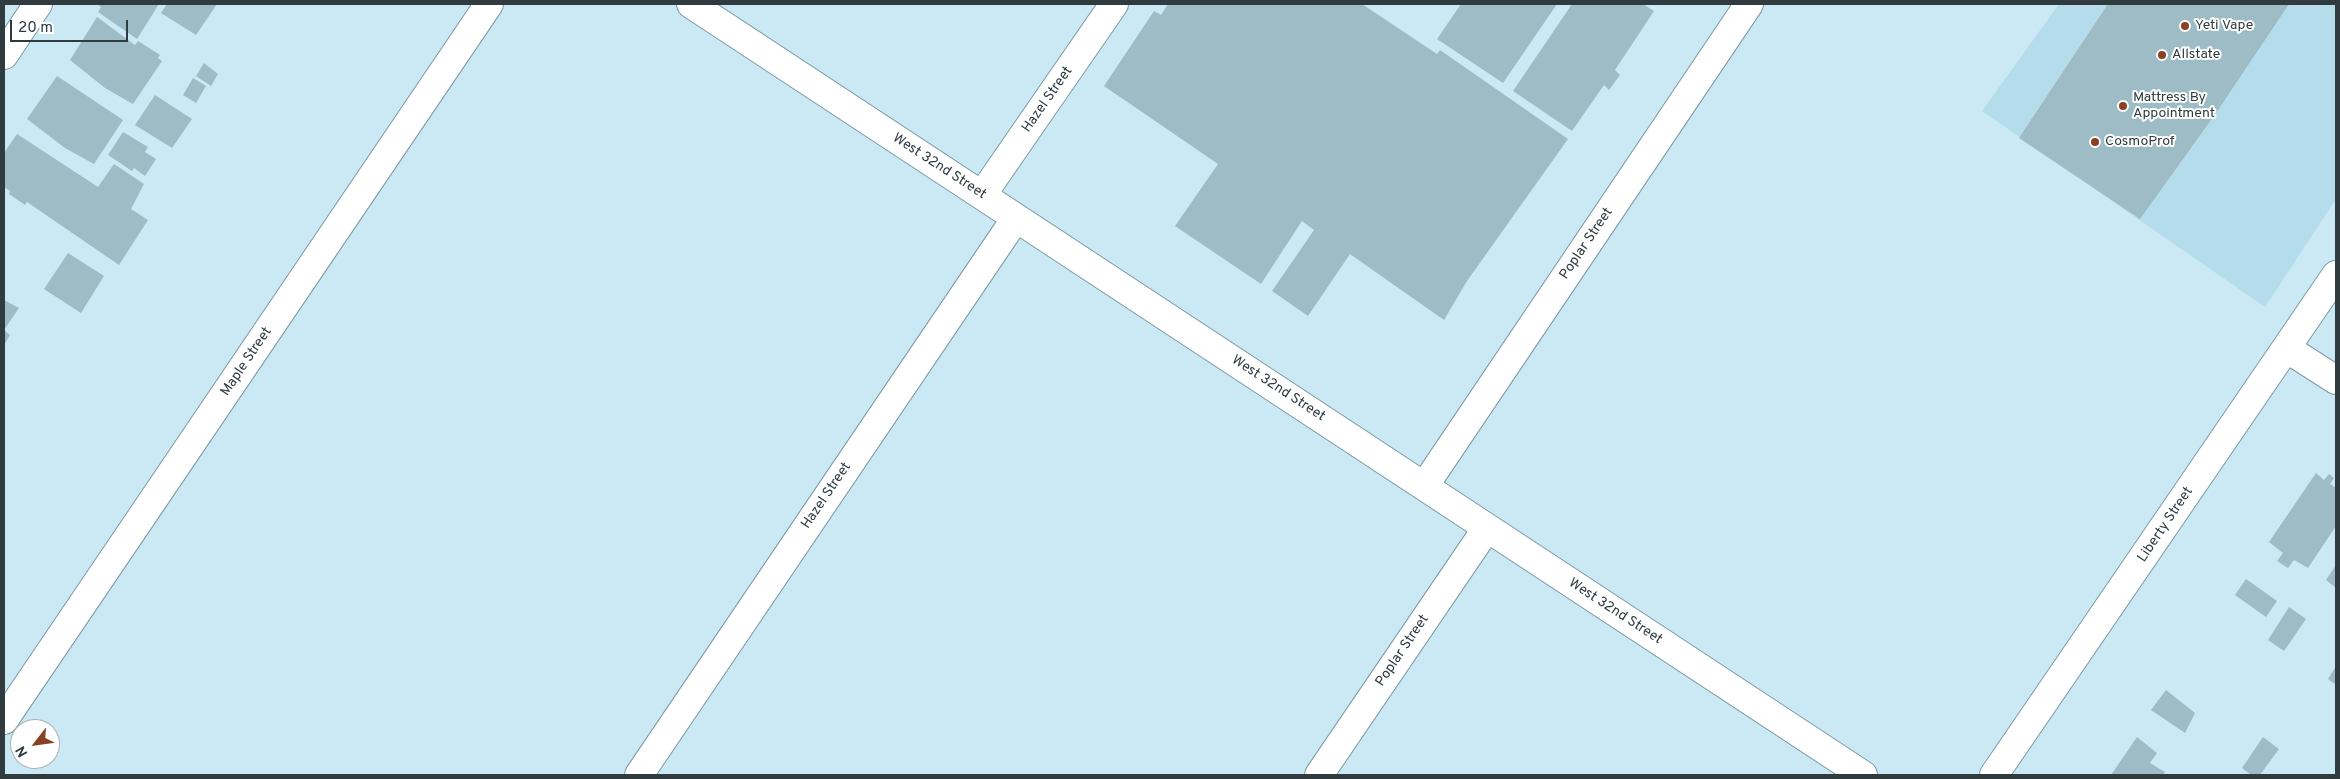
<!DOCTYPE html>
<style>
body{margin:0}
#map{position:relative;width:2340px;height:779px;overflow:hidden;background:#cae9f4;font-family:Overpass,sans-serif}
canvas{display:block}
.frame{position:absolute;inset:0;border:5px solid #2f3b3f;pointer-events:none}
.north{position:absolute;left:10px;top:719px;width:50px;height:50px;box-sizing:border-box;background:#fff;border:1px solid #acb1b2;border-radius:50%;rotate:240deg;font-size:14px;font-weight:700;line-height:20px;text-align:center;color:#2f3b3f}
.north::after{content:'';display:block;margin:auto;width:18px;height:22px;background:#894023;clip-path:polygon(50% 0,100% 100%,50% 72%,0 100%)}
.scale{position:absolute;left:10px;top:20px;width:118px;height:22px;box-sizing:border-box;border:2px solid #2f3b3f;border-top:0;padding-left:6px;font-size:15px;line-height:18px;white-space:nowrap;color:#2f3b3f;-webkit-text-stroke:4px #fff;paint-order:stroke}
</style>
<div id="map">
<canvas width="2340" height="779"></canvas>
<div class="frame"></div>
<div class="north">N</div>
<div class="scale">20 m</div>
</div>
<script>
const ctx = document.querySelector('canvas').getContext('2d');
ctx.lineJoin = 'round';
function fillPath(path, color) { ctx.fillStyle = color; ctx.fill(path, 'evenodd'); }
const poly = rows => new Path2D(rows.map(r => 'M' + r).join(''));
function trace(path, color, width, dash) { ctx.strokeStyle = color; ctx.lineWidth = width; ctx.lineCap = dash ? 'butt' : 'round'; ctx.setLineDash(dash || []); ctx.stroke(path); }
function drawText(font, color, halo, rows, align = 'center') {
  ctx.font = font + ' Overpass,sans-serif'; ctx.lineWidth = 4; ctx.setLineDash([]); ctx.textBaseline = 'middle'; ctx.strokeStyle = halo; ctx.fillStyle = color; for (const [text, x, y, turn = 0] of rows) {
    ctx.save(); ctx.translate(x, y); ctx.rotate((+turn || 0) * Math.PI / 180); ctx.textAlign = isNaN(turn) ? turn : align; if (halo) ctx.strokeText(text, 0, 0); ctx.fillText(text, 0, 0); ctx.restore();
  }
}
fillPath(poly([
 [2059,4,2336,4,2336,199,2265,307,1982,111]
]), '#b5dcea');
fillPath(poly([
 [97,4,159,4,137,39,98,12,101,7],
 [167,4,217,4,196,35,161,13],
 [1168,4,1362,4,1437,54,1440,50,1568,139,1467,281,1444,320,1350,254,1308,316,1272,291,1314,230,1302,221,1261,284,1175,226,1218,164,1104,86,1154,11,1161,15],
 [1461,4,1557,4,1503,83,1437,39],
 [1572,4,1643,4,1654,11,1615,70,1620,75,1609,90,1604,85,1572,131,1513,91],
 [2108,4,2289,4,2216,113,2140,219,2019,138],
 [97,17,135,45,138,41,160,55,158,58,162,61,133,104,105,88,70,60],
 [204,63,218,74,211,86,196,76],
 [57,76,123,120,94,164,65,148,27,119],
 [193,78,206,86,196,103,183,95],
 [155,95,192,119,172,148,135,125],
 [123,132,148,147,145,152,156,159,145,176,134,168,132,171,108,155],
 [17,134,98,187,114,164,144,184,131,209,148,220,119,265,27,202,25,205,9,194,10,191,4,187,4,153],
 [68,253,104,276,81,313,44,289],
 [4,300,19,308,4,330,10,335,4,345],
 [2316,473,2324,480,2329,474,2334,478,2330,484,2336,488,2336,526,2308,568,2294,560,2288,568,2277,561,2283,553,2269,542],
 [2336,565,2336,588,2326,580],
 [2246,579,2277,601,2266,617,2235,595],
 [2289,607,2306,619,2284,651,2268,640],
 [2336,666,2336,685,2328,679],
 [2166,690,2195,713,2185,733,2151,710],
 [2137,737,2157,753,2150,763,2165,772,2163,775,2111,775],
 [2263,737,2279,749,2260,775,2251,775,2242,768]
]), '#9dbcc6');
const minor = poly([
 [691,4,1863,775],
 [4,55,38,4],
 [982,195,1114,4],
 [2286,348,2336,380],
 [1425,485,1749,4],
 [4,720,489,4],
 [639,775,1016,218],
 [1319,775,1487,528],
 [1994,775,2336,275]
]);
trace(minor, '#7c9aa4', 30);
trace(minor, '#fff', 28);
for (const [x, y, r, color] of [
 [2185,26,5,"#894023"],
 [2162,55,5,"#894023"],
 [2123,106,5,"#894023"],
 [2095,142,5,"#894023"]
]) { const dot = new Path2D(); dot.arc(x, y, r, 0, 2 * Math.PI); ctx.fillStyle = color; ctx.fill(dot); trace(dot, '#fff', 2); }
drawText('14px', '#2f3b3f', '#fff', [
 ["Yeti Vape",2195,26],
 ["Allstate",2172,55],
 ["Mattress By",2133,98],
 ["Appointment",2133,114],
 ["CosmoProf",2105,142]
], 'left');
drawText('14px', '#2f3b3f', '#fff', [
 ["Hazel Street",1048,100,-55],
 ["West 32nd Street",939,167,33],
 ["Poplar Street",1587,244,-56],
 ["Maple Street",247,362,-56],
 ["West 32nd Street",1278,389,33],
 ["Hazel Street",827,496,-56],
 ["Liberty Street",2166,525,-56],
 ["West 32nd Street",1615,612,33],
 ["Poplar Street",1403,651,-56]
]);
</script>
